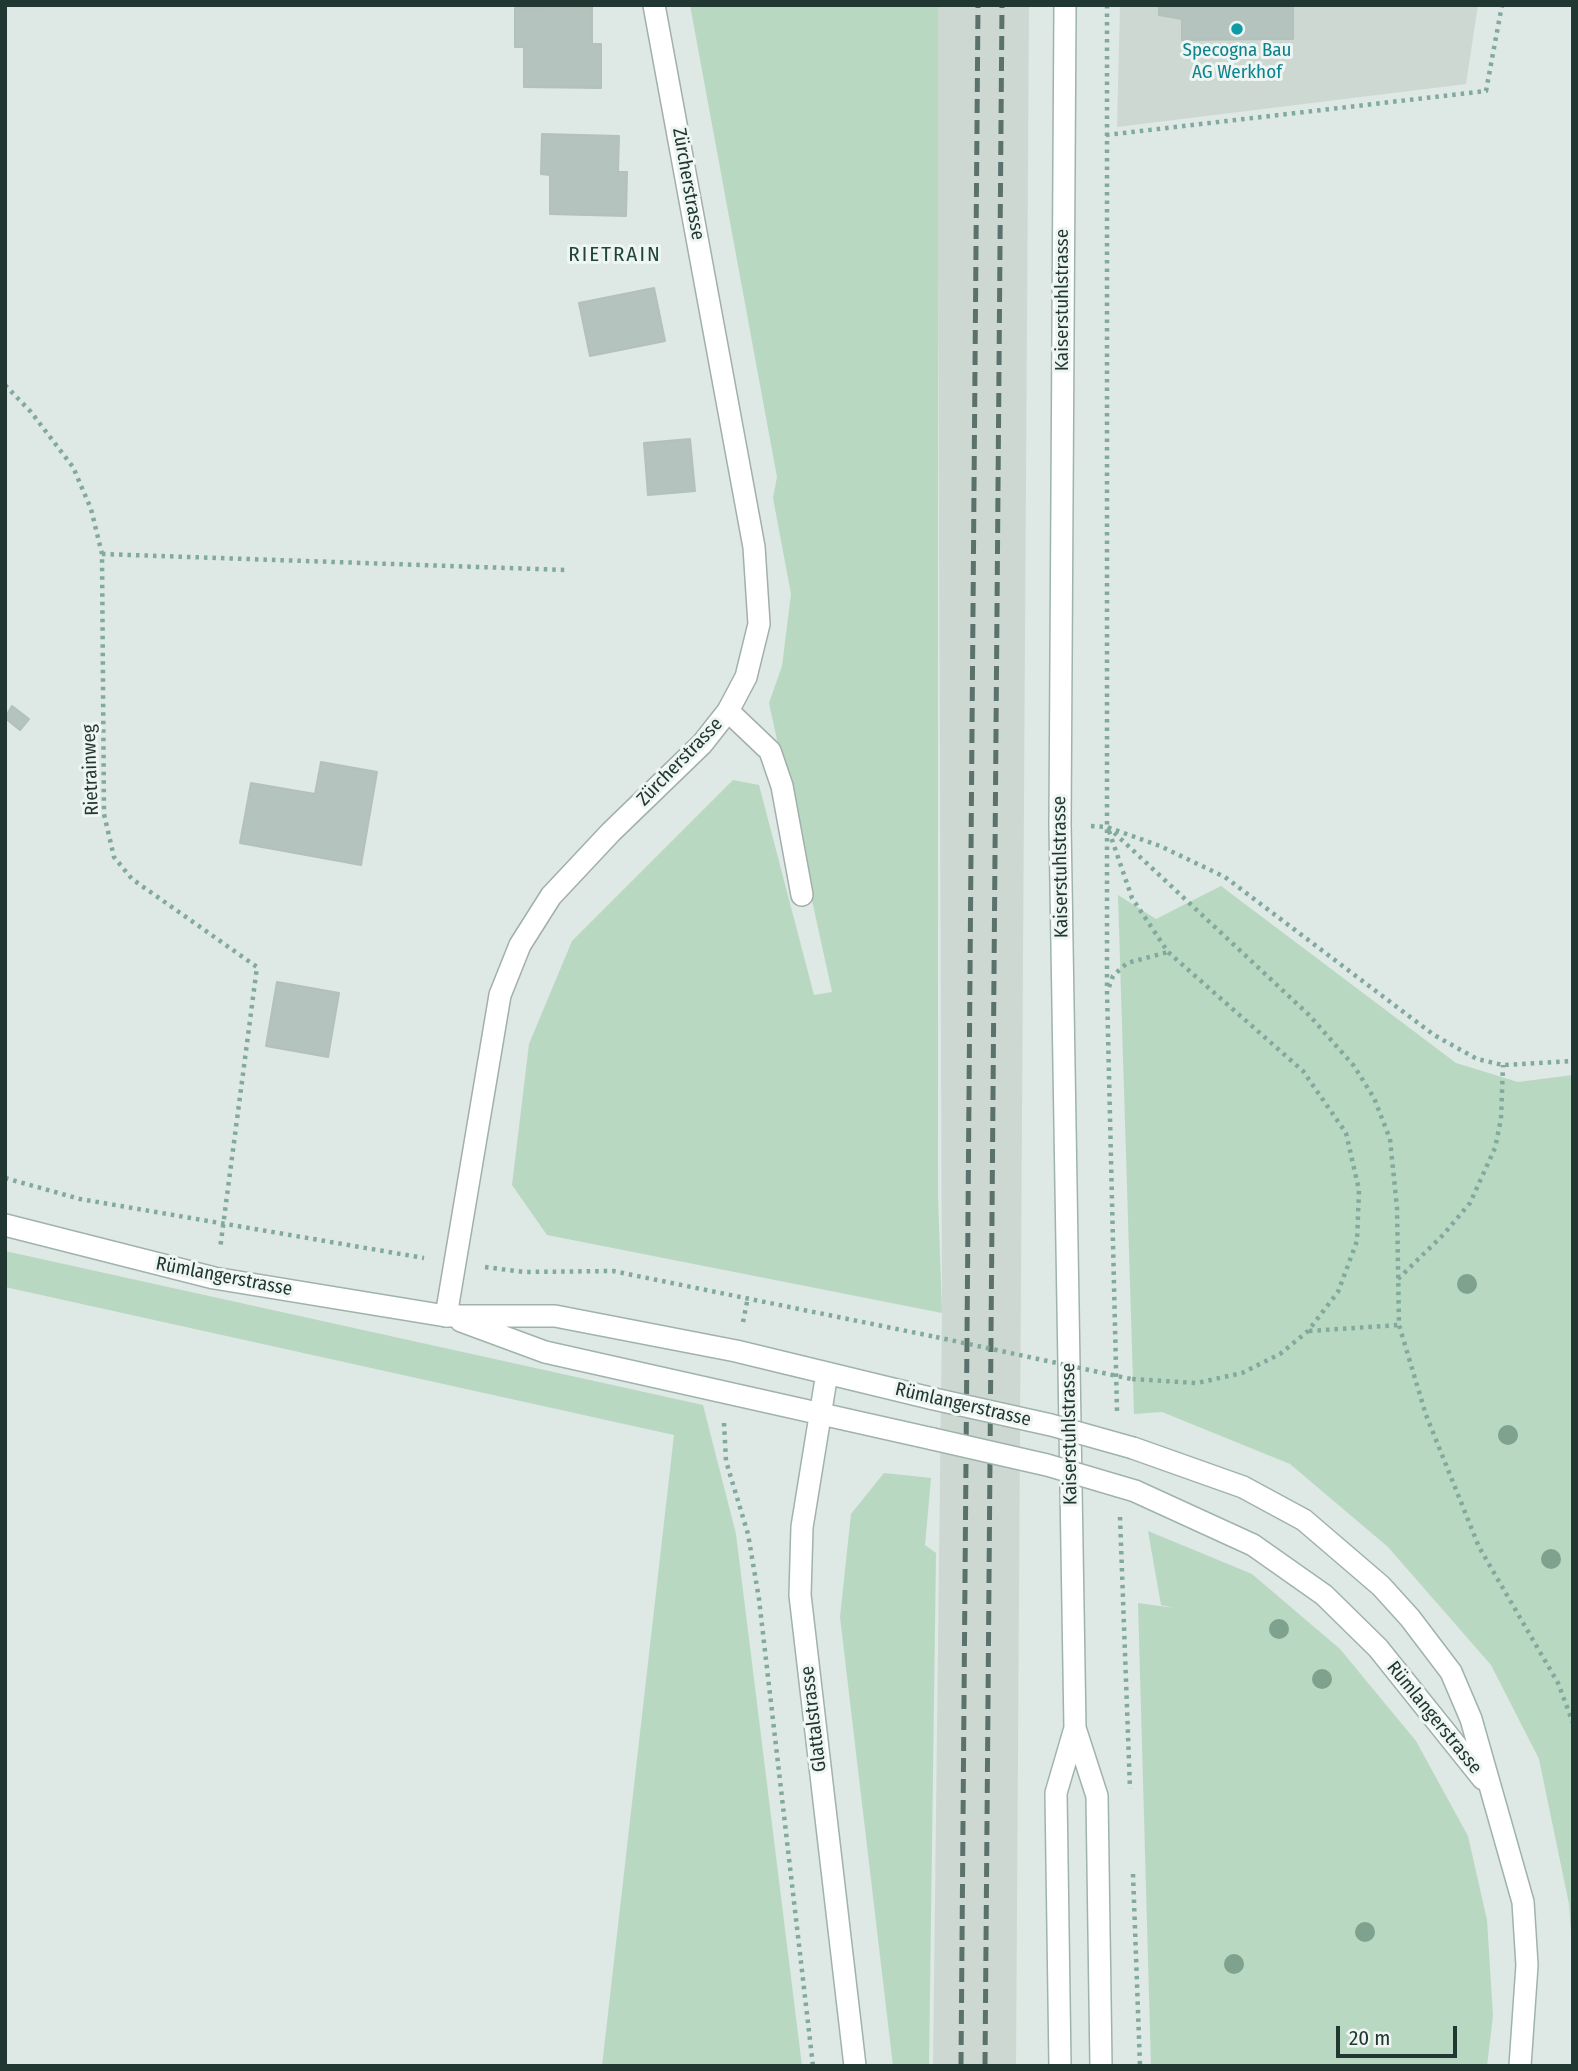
<!DOCTYPE html>
<meta charset="utf-8">
<style>
body{margin:0}
#map{position:relative;width:1578px;height:2071px;overflow:hidden;background:#dee8e4;font-family:"Fira Sans Condensed",sans-serif}
canvas{display:block}
.frame{position:absolute;inset:0;border:7px solid #213731;pointer-events:none}
.scale{position:absolute;left:1336px;top:2026px;width:121px;height:32px;box-sizing:border-box;border:4px solid #213731;border-top:0;padding-left:9px;font-size:21px;line-height:24px;white-space:nowrap;color:#213731;-webkit-text-stroke:5px #eef5f2;paint-order:stroke}
</style>
<div id="map">
<canvas width="1578" height="2071"></canvas>
<div class="frame"></div>
<div class="scale">20 m</div>
</div>
<script>
const ctx = document.querySelector('canvas').getContext('2d');
ctx.lineJoin = 'round';
function fillPath(path, color) { ctx.fillStyle = color; ctx.fill(path, 'evenodd'); }
const poly = rows => new Path2D(rows.map(r => 'M' + r).join(''));
function trace(path, color, width, dash) { ctx.strokeStyle = color; ctx.lineWidth = width; ctx.lineCap = dash ? 'butt' : 'round'; ctx.setLineDash(dash || []); ctx.stroke(path); }
function drawText(font, color, halo, rows, align = 'center') {
  ctx.font = font + ' "Fira Sans Condensed",sans-serif'; ctx.lineWidth = 6; ctx.setLineDash([]); ctx.textBaseline = 'middle'; ctx.strokeStyle = halo; ctx.fillStyle = color; for (const [text, x, y, turn = 0] of rows) {
    ctx.save(); ctx.translate(x, y); ctx.rotate((+turn || 0) * Math.PI / 180); ctx.textAlign = isNaN(turn) ? turn : align; if (halo) ctx.strokeText(text, 0, 0); ctx.fillText(text, 0, 0); ctx.restore();
  }
}
fillPath(poly([
 [937,5,1029,5,1016,2066,933,2066,942,1313],
 [1120,5,1478,5,1466,84,1117,127]
]), '#cdd8d3');
fillPath(poly([
 [690,5,938,5,938,1196,942,1313,547,1235,512,1185,529,1044,572,941,733,780,759,785,814,995,832,992,769,703,782,666,791,594,773,498,777,477],
 [1221,886,1456,1063,1518,1082,1573,1075,1573,1959,1569,1904,1539,1759,1491,1665,1388,1547,1290,1464,1162,1412,1134,1414,1118,895,1156,919],
 [5,1251,703,1405,736,1534,802,2066,602,2066,674,1435,5,1287],
 [884,1473,931,1478,925,1545,936,1553,929,2066,893,2066,840,1617,851,1514],
 [1148,1531,1252,1574,1340,1649,1416,1741,1468,1836,1487,1920,1493,2016,1487,2066,1151,2066,1138,1603,1174,1608,1161,1605]
]), '#b9d8c2');
const building = poly([
 [1159,5,1293,5,1293,39,1182,40,1182,19,1159,15,1159,5],
 [592,7,592,44,601,44,601,88,524,87,524,47,515,47,515,8,592,7],
 [542,134,619,136,618,172,627,172,626,216,550,214,550,175,541,174,542,134],
 [654,288,665,341,590,356,579,303,654,288],
 [690,439,695,491,648,495,644,443,690,439],
 [12,706,29,719,20,730,5,718,12,706],
 [321,762,377,772,361,865,240,843,251,783,315,794,321,762],
 [277,982,339,993,328,1057,266,1046,277,982]
]);
fillPath(building, '#b4c3bd');
trace(building, '#b2c1bb', 2);
const lane = poly([
 [728,711,770,751,782,786,802,895]
]);
const street = poly([
 [446,1316,500,995,520,945,551,896,611,832,702,744,728,711,746,677,759,624,754,547,654,5]
]);
const secondary = poly([
 [1065,5,1060,824,1075,1728,1097,1796,1101,2066],
 [5,1225,214,1278,446,1316,555,1316,736,1351,934,1399],
 [461,1321,545,1352,933,1439],
 [827,1373,802,1527,800,1595,855,2066],
 [1133,1448,1243,1487,1304,1520,1381,1586,1410,1618,1451,1672,1471,1719,1523,1902,1527,1965,1520,2066],
 [1135,1491,1253,1545,1324,1595,1378,1648,1483,1779],
 [1060,2066,1056,1793,1075,1728]
]);
trace(lane, '#a2afab', 24);
trace(street, '#a2afab', 24);
trace(secondary, '#9fb3ac', 24);
trace(poly([
 [1107,5,1107,991,1117,1411],
 [1106,135,1486,91,1502,5],
 [5,385,31,412,73,467,91,509,102,554,104,814,114,857,132,879,257,967,220,1249],
 [102,554,566,570],
 [1091,826,1107,827,1160,846,1225,877,1434,1035,1477,1059,1503,1065,1573,1061],
 [1108,827,1309,1015,1354,1066,1374,1098,1390,1139,1397,1208,1399,1325,1426,1415,1479,1547,1558,1683,1573,1723],
 [1109,831,1132,898,1168,952,1303,1071,1346,1133,1359,1190,1357,1241,1338,1292,1308,1331,1280,1354,1242,1373,1197,1383,1131,1379],
 [1109,987,1113,976,1127,963,1168,952],
 [5,1178,80,1199,424,1258],
 [485,1267,524,1272,613,1271,936,1337],
 [1398,1279,1443,1235,1470,1203,1495,1148,1501,1119,1503,1065],
 [743,1322,748,1297],
 [1309,1331,1399,1325],
 [724,1423,726,1461,748,1534,759,1599,813,2066],
 [1120,1517,1130,1789],
 [1133,1874,1140,2066]
]), '#81a99d', 4.5, [3.5, 5]);
trace(lane, '#fff', 21);
trace(street, '#fff', 21);
trace(secondary, '#fff', 21);
trace(poly([
 [961,2066,978,5],
 [985,2066,1002,5]
]), '#5b726c', 5, [14, 7]);
const secondaryBridge = poly([
 [934,1399,1051,1425,1133,1448],
 [933,1439,1047,1465,1135,1491]
]);
trace(secondaryBridge, '#9fb3ac', 24, []);
trace(poly([
 [936,1337,1131,1379]
]), '#81a99d', 4.5, [3.5, 5]);
trace(secondaryBridge, '#fff', 21);
ctx.fillStyle = '#7ea28d';
for (const [x, y] of [
 [1467,1284],
 [1508,1435],
 [1551,1559],
 [1279,1629],
 [1322,1679],
 [1365,1932],
 [1234,1964]
]) { ctx.beginPath(); ctx.arc(x, y, 10, 0, 2 * Math.PI); ctx.fill(); }
for (const [x, y, r, color] of [
 [1237,29,7,"#0f9aa8"]
]) { const dot = new Path2D(); dot.arc(x, y, r, 0, 2 * Math.PI); ctx.fillStyle = color; ctx.fill(dot); trace(dot, '#eef5f2', 2.5); }
drawText('19px', '#0d838f', '#eef5f2', [
 ["Specogna Bau",1237,51],
 ["AG Werkhof",1237,73]
]);
drawText('19px', '#213731', '#eef5f2', [
 ["Zürcherstrasse",688,184,80],
 ["Kaiserstuhlstrasse",1063,300,-90],
 ["Zürcherstrasse",680,762,-46],
 ["Rietrainweg",91,770,-92],
 ["Kaiserstuhlstrasse",1061,867,-91],
 ["Rümlangerstrasse",224,1277,11],
 ["Rümlangerstrasse",963,1405,13],
 ["Kaiserstuhlstrasse",1070,1434,-91],
 ["Rümlangerstrasse",1434,1718,51],
 ["Glattalstrasse",814,1719,-97]
]);
ctx.letterSpacing = '2px';
drawText('21px', '#1f463d', '#eef5f2', [
 ["RIETRAIN",615,255]
]);
ctx.letterSpacing = '0px';
</script>
